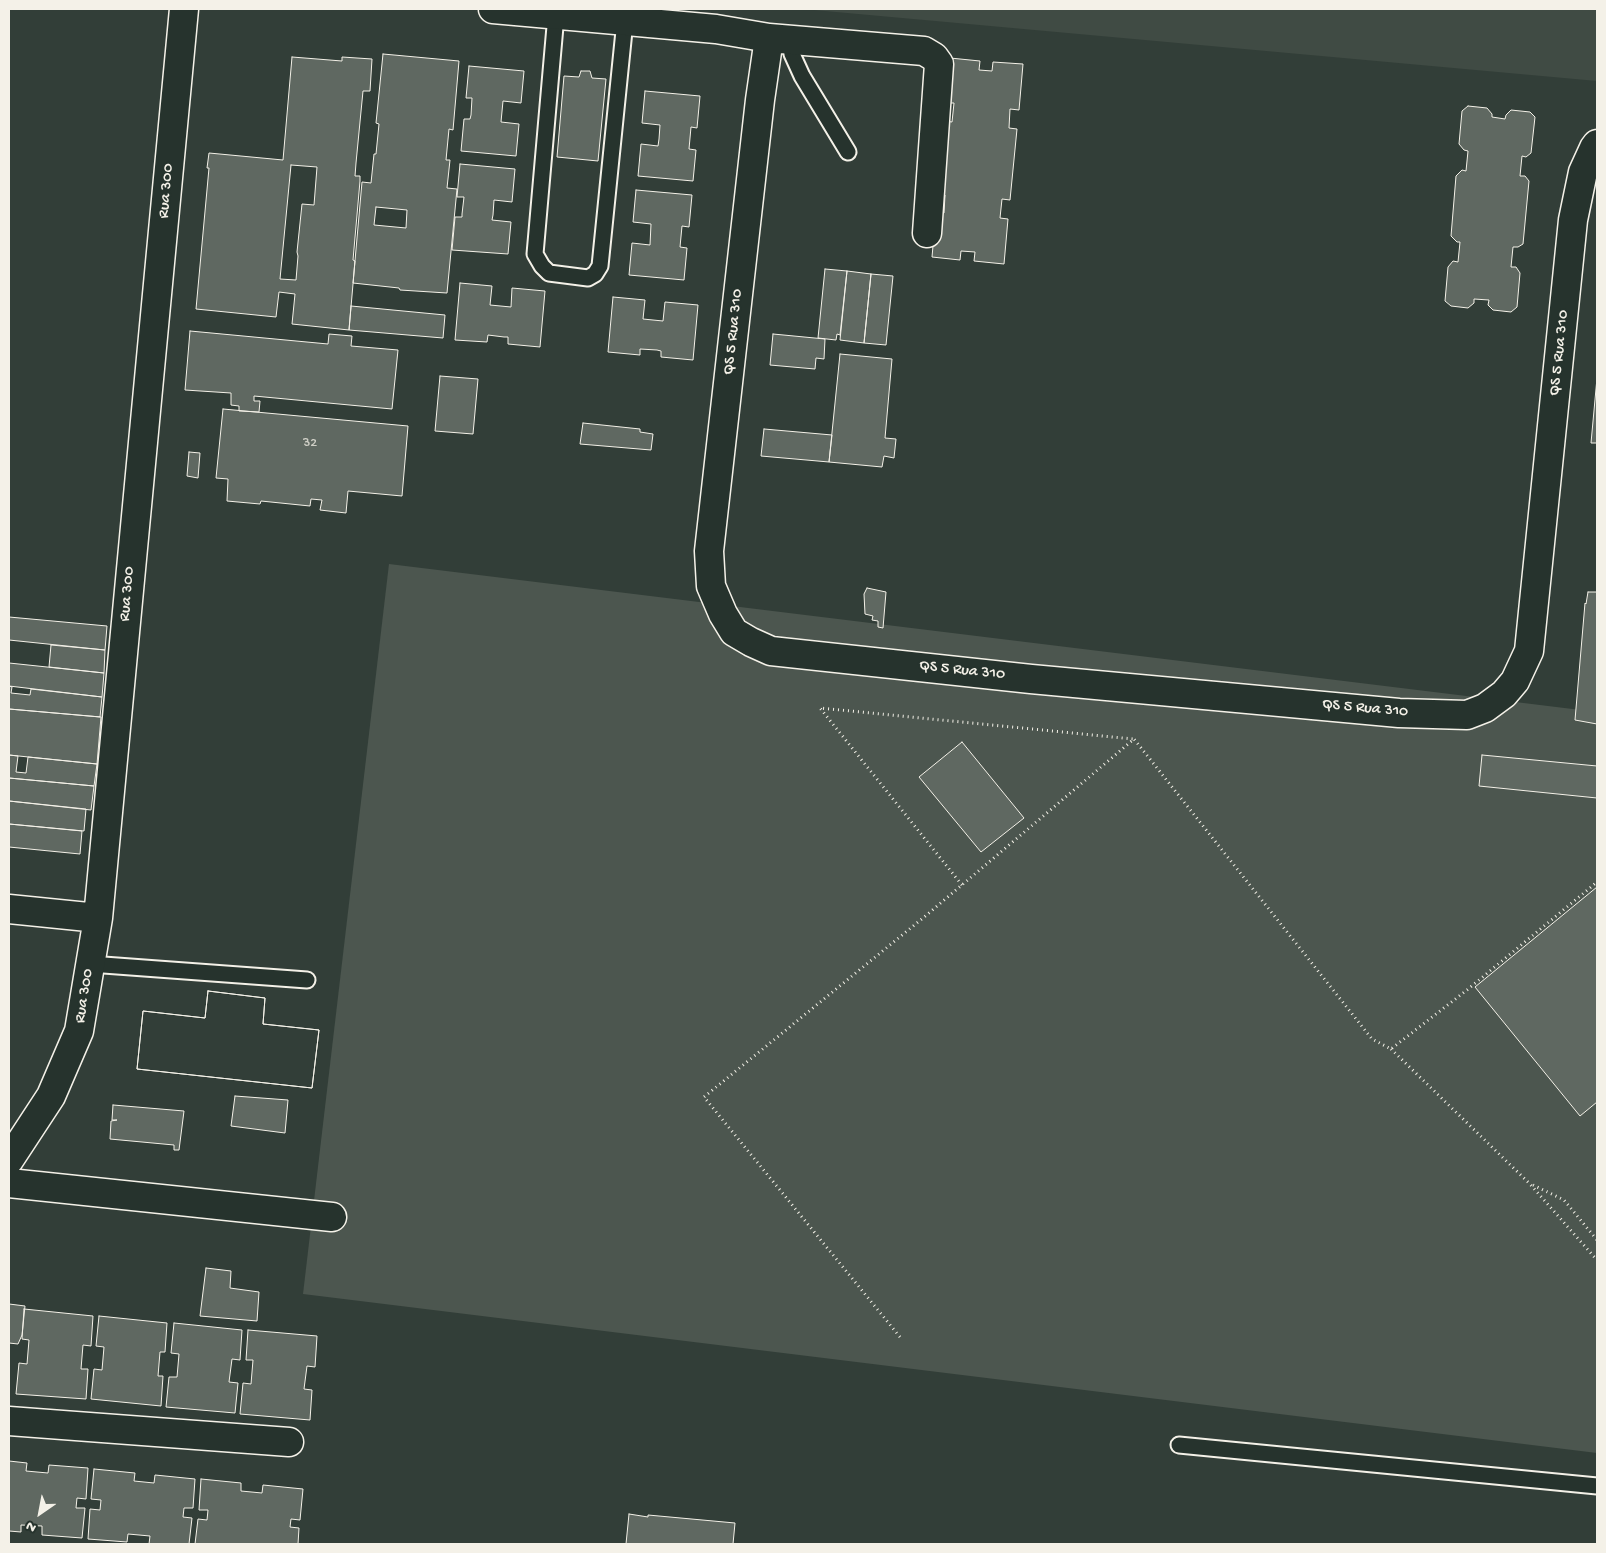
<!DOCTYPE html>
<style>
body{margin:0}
#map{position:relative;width:1606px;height:1553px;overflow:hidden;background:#323e38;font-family:"Gochi Hand",sans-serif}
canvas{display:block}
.frame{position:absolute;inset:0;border:10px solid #f4f1e8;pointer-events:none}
.north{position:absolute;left:15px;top:1488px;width:50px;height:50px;-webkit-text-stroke:4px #26332d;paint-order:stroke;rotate:213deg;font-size:14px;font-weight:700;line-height:20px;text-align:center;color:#f4f1e8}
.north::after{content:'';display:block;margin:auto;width:18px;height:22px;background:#f4f1e8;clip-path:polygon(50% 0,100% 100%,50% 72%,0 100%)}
</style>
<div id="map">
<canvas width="1606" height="1553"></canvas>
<div class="frame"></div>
<div class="north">N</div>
</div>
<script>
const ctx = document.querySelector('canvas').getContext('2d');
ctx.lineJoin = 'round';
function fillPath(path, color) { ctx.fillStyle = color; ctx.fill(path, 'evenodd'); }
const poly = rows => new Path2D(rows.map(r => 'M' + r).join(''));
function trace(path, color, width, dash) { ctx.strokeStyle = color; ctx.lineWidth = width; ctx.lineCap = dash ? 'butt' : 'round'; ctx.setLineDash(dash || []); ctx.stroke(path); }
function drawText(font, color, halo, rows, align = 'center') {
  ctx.font = font + ' "Gochi Hand",sans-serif'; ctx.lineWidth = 4; ctx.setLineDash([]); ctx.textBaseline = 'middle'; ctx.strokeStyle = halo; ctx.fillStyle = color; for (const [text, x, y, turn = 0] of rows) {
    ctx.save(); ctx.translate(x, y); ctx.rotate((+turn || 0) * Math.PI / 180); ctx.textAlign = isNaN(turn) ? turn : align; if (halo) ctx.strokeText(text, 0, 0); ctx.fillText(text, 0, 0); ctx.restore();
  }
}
fillPath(poly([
 [803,9,1597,9,1597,81]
]), '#404b44');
fillPath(poly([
 [389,564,1597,712,1597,1453,303,1294]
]), '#4c564f');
const building = poly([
 [383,54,459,61,453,130,449,129,446,160,450,160,447,188,457,189,447,293,400,290,399,288,353,283,362,182,371,183,374,154,376,154,379,124,376,123,383,54],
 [376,207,407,210,406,228,374,225,376,207],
 [292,57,342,61,342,57,372,59,370,91,363,91,356,163,355,176,360,176,360,181,353,260,355,261,349,330,292,324,295,294,279,292,276,317,196,309,209,168,207,168,209,153,283,160,292,57],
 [291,165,317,167,314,205,302,204,297,252,298,256,296,280,280,279,291,165],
 [950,58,980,61,979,70,992,71,993,62,1023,64,1019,110,1010,109,1009,128,1017,129,1010,200,1002,199,1000,218,1008,219,1004,264,974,261,975,252,961,251,960,260,932,257,936,212,944,213,945,195,937,194,945,121,952,122,954,103,946,103,950,58],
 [469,66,524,71,521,103,503,101,501,122,519,124,516,156,461,151,464,119,470,119,471,115,472,98,466,98,469,66],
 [581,71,590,71,592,78,606,79,598,161,557,157,564,76,579,77,581,71],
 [645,91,700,96,697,128,691,127,689,149,696,150,693,181,638,176,641,144,658,146,659,139,660,125,642,123,645,91],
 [1468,106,1487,108,1492,114,1492,117,1505,119,1506,115,1511,110,1530,112,1535,117,1531,153,1526,157,1522,156,1520,176,1525,176,1529,181,1523,244,1518,247,1513,247,1511,267,1516,267,1520,273,1517,307,1511,312,1493,310,1488,305,1489,300,1474,299,1474,303,1468,308,1451,306,1445,301,1448,267,1453,261,1458,262,1460,242,1457,242,1451,236,1456,176,1462,170,1466,171,1468,151,1464,150,1459,144,1462,111,1468,106],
 [460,164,515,169,512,202,494,200,493,215,492,220,511,222,508,254,452,250,455,217,462,217,462,214,464,197,457,197,460,164],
 [636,190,692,195,689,227,682,226,680,247,687,248,684,280,629,275,632,243,650,245,651,224,633,222,636,190],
 [825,269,847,271,840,335,837,334,836,340,818,338,825,269],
 [847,271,871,274,864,343,840,340,847,271],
 [871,274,893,276,886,345,864,343,871,274],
 [460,283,492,286,490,305,511,307,512,288,545,291,540,347,508,344,508,337,504,337,488,335,487,342,455,340,460,283],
 [613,297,645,300,643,319,663,321,665,302,698,305,693,360,661,357,661,351,657,350,640,349,640,355,608,352,613,297],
 [351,306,445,315,443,338,349,330,351,306],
 [190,331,328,344,329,334,352,336,351,346,398,350,392,409,254,396,254,401,260,401,259,412,239,411,239,406,231,405,231,393,185,390,190,331],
 [773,334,825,339,824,359,816,358,815,369,770,365,773,334],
 [840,354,892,359,885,438,896,439,894,458,884,456,882,467,829,462,840,354],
 [440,376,478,379,473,434,435,431,440,376],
 [1597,378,1597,443,1591,443,1597,378],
 [223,409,408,426,402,496,348,491,346,513,320,510,322,500,311,499,310,506,261,501,260,504,227,501,228,479,216,478,223,409],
 [583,423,640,429,640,432,653,434,651,450,580,444,583,423],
 [764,429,832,435,829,462,761,456,764,429],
 [189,452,200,453,198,478,187,476,189,452],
 [867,588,886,592,883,628,878,627,878,621,872,620,873,616,865,614,864,594,867,588],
 [1588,592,1597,592,1597,724,1575,720,1585,603,1586,604,1588,592],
 [9,617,107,626,105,650,9,640,9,617],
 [51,645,105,650,104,673,49,667,51,645],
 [9,663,104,673,102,697,9,686,9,663],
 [9,686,12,687,11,693,30,695,31,689,102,697,100,717,9,709,9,686],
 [9,709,101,717,97,764,9,755,9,709],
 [962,742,1024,818,981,852,919,777,962,742],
 [9,755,18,756,16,772,26,773,28,757,97,764,94,786,9,778,9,755],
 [1482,755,1597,766,1597,798,1479,786,1482,755],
 [9,778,94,786,91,810,9,801,9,778],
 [9,801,86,809,84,831,9,824,9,801],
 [9,824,82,831,80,854,9,847,9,824],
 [1597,887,1597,1102,1580,1116,1475,987,1597,887],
 [208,991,265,998,263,1024,319,1030,312,1088,137,1069,143,1011,205,1018,208,991],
 [208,991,265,998,263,1024,319,1030,312,1088,137,1069,143,1011,205,1018,208,991],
 [235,1096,288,1100,285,1133,231,1126,235,1096],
 [113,1105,184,1111,179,1150,174,1150,174,1145,110,1139,111,1121,117,1120,112,1120,113,1105],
 [206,1268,231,1271,230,1288,259,1292,257,1321,200,1316,206,1268],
 [9,1304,25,1306,22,1335,18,1344,9,1343,9,1304],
 [24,1309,93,1316,91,1346,83,1345,81,1369,88,1369,86,1399,16,1394,19,1363,27,1364,29,1340,22,1339,24,1309],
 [99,1316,167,1323,165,1352,160,1352,158,1376,163,1376,161,1406,91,1399,94,1369,102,1370,104,1347,96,1346,99,1316],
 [174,1323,242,1330,240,1360,232,1359,229,1382,238,1383,235,1413,166,1407,169,1377,177,1377,179,1354,171,1353,174,1323],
 [248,1330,317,1336,315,1367,307,1366,304,1389,312,1390,310,1420,240,1414,243,1383,251,1384,253,1360,246,1360,248,1330],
 [9,1461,27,1463,26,1471,48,1473,49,1465,88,1468,86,1499,77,1498,76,1508,85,1508,82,1538,42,1535,42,1526,21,1525,21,1532,9,1531,9,1461],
 [94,1469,135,1473,134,1481,154,1483,155,1475,195,1479,193,1508,184,1508,183,1517,192,1518,189,1544,149,1544,150,1536,128,1534,127,1542,88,1539,90,1509,100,1510,101,1500,91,1499,94,1469],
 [201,1479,241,1483,241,1491,262,1493,263,1485,303,1489,300,1520,291,1519,290,1527,299,1528,298,1544,195,1544,198,1519,207,1520,208,1510,199,1510,201,1479],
 [629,1514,648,1517,648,1515,735,1523,733,1544,626,1544,629,1514]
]);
fillPath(building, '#5f6861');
trace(building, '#f4f1e8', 1);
const lane = poly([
 [556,15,535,254,542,266,549,273,588,278,595,274,600,266,625,21],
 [790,39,792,54,802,76,848,152],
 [90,964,307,980],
 [1179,1445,1597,1486]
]);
const street = poly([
 [493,9,716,29,769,38,760,100,709,551,711,586,723,614,734,632,751,642,771,651,1031,679,1399,713,1467,715,1485,708,1504,694,1515,681,1529,651,1573,220,1583,172,1594,148,1597,144],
 [769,38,924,51,934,57,939,64,927,233],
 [9,909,98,918],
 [9,1160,51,1096,79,1031,98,918,184,9],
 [9,1183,332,1217],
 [9,1421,289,1442]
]);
trace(lane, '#f4f1e8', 19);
trace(street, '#f4f1e8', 31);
trace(poly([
 [962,885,820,708,1133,739],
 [1391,1049,1530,1184,1597,1260],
 [1533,1185,1564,1200,1597,1240],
 [900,1337,704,1097,923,918,1134,739,1372,1039,1391,1049,1467,990,1597,882]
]), '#f4f1e8', 3, [1, 4]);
trace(lane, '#26332d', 15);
trace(street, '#26332d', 28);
drawText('14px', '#cfcfc6', null, [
 ["32",310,444]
]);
drawText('16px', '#f4f1e8', '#26332d', [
 ["Rua 300",167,191,-85],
 ["QS 5 Rua 310",734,332,-84],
 ["QS 5 Rua 310",1560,353,-84],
 ["Rua 300",128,594,-85],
 ["QS 5 Rua 310",962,671,6],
 ["QS 5 Rua 310",1365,709,5],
 ["Rua 300",85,996,-81]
]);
</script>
